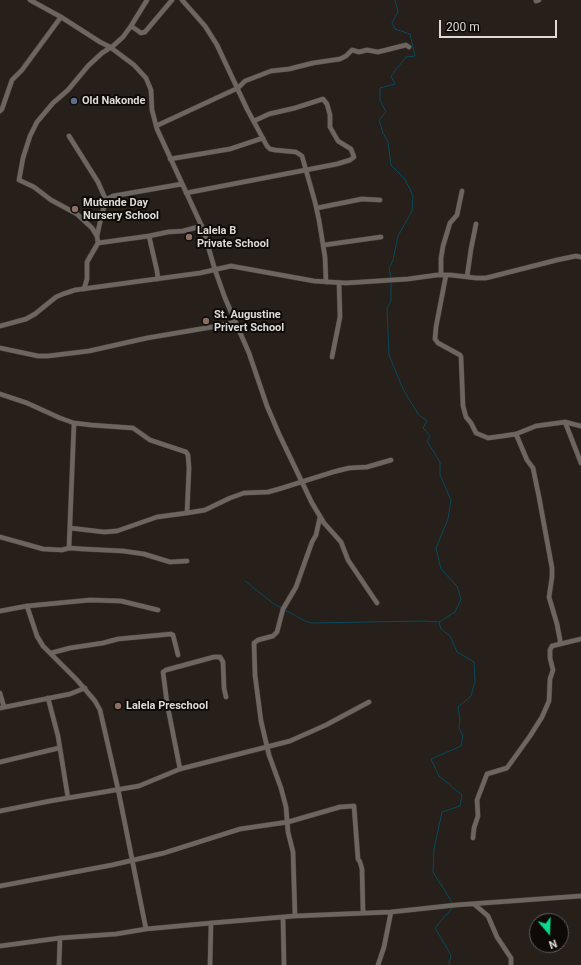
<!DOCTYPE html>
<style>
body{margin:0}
#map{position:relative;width:581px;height:965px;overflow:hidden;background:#261f1a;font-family:Roboto,sans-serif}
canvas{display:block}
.north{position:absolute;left:529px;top:913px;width:40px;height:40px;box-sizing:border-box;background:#0d0a08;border:1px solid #605d5a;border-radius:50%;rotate:161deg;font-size:11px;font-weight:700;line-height:16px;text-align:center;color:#ddd9d5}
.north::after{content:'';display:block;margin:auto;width:14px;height:18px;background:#09d98b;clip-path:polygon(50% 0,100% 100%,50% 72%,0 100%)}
.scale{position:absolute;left:439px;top:20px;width:118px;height:18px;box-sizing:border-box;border:2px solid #ddd9d5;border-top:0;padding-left:5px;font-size:12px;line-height:14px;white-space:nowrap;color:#ddd9d5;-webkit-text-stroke:3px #0d0a08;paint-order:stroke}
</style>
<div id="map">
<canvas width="581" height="965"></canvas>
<div class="north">N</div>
<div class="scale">200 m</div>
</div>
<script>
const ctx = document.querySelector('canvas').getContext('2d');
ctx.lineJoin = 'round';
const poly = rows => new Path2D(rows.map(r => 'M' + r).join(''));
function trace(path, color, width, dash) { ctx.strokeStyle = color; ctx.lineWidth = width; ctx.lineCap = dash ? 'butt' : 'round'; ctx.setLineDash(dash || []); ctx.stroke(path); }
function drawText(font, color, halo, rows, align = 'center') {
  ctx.font = font + ' Roboto,sans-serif'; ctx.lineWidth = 4; ctx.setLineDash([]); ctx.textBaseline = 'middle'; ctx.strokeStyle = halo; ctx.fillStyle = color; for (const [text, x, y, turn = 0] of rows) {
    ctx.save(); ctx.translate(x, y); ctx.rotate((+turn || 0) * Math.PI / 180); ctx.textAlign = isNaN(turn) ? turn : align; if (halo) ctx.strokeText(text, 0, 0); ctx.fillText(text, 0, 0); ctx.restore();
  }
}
trace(poly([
 [391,278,389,268,393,260,398,236,412,211,413,196,405,179,391,165,388,142,383,133,379,120,386,112,380,100,380,88,395,84,391,76,406,57,415,56,410,34,395,29,392,23,398,11,395,0],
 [391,281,391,301,387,308,389,355,403,389,418,414,427,421,423,428,430,436,427,441,440,462,440,475,451,500,448,519,436,548,441,569,457,586,461,599,455,612,439,622,441,629,450,636,457,652,474,662,475,681,471,696,458,707,460,718,459,728,463,735,461,746,431,759,439,776,462,795,460,806,442,812,434,849,433,872,450,899,452,904],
 [245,581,274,604,281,608],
 [285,610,305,621,311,623,424,621,438,622],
 [449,965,451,955,435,928,453,907]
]), '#064b60', 1);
const minor = poly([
 [30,0,61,17,100,42,110,47,134,65,146,78,151,90,152,110,157,129,203,229,215,270,225,298,249,353,267,406,279,434,312,503,324,523,341,542,348,560,377,603],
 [182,0,205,26,217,45,247,109,267,146,270,149,275,150,296,152,302,156,315,202,319,220,325,257,326,282],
 [536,1,539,0],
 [131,26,141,33,145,32,172,0],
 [0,111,2,109,12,80,22,70,61,17],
 [156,126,238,88,245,81,271,71,289,69,313,63,340,59,346,56,352,50,359,52,367,50,378,52,406,45,409,47],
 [69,136,98,182,105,198,107,199],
 [170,159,230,149,263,138],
 [186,193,337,164,350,160,354,157,351,149,338,141,330,127,330,115,327,104,323,99,295,108,269,114,254,121],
 [317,208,362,199,380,200],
 [97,236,102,213,107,199,113,196,182,184],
 [149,236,168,232,183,231,202,226],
 [98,243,149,236,157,271,158,279],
 [324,245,381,237],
 [441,275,441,258,443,246,450,223,457,215,462,191],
 [446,275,436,327,435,339,438,343,460,355,461,357,463,406,466,417,471,423,476,433,488,438,503,436,516,434,536,426,565,422,581,426],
 [467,277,471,249,476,224],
 [84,289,87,279,87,262,98,243,97,236,92,228,77,214,51,200,34,187,19,180,23,158,30,136,37,122,53,103,68,90,88,66,102,53,113,46,123,37,131,26,147,0],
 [0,326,26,319,35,314,56,297,63,294,75,290,200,273,231,266,314,281,346,283,408,279,437,275,451,275,476,278,486,278,557,260,576,256,581,257],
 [0,348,38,356,48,356,89,351,147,338,218,326,235,322],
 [332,357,340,317,339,283],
 [0,394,27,403,60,418,74,423,91,425,133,428,150,440,186,452,188,455,189,468,187,513],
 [565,422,581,463],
 [516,434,527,460,533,468,539,497,552,568,552,577,549,597,557,624,560,640,560,643],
 [70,528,104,532,117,531,157,517,187,513,205,510,230,498,244,493,268,492,279,489,333,472,349,468,367,467,391,460],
 [0,537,43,549,62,550,69,548,83,549,123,551,144,554,170,562,187,561],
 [69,548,74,423],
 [27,606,37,636,43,646,77,680,95,701,100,710,118,789,146,929],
 [0,611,27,606,90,600,121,601,158,610],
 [51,653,70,648,103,643,118,639,171,634,173,635,178,655],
 [0,693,4,707],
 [48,698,58,736,68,798],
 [0,708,70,694,85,688],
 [0,762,59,748],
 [180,769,167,703,163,672,166,670,214,657,220,657,223,662,224,688,226,697],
 [0,811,50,801,139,786,180,769,290,741,326,725,369,702],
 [473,838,474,828,478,816,477,800,487,774,507,768,530,736,542,717,549,701,550,679,553,670,550,658,550,650,552,646,581,639],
 [0,886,112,865,164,853,240,829,288,822,340,807,354,806,358,859,360,862,362,869,363,912],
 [474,904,488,916,497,937,511,958,511,965],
 [295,916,293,852,288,832,286,807,281,788,269,755,261,721,255,675,254,643,258,640,273,636,277,632,283,609,296,587,312,542,316,535,320,517],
 [283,918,284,965],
 [0,946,60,938,116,934,146,929,211,923,295,916,391,912,456,905,581,896],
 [59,965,60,938],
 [210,965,211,923],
 [378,965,384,947,391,912]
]);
trace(minor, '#403b37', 5.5);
trace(minor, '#6d6660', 4.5);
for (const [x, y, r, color] of [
 [74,101,4,"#5c6f8a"],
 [75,209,4,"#8d6e63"],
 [189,237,4,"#8d6e63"],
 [206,321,4,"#8d6e63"],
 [118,706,4,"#8d6e63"]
]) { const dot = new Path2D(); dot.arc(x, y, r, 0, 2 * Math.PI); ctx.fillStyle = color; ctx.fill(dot); trace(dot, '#0d0a08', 1.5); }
drawText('bold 11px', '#ddd9d5', '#0d0a08', [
 ["Old Nakonde",82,101],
 ["Mutende Day",83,203],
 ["Nursery School",83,216],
 ["Lalela B",197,231],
 ["Private School",197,244],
 ["St. Augustine",214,315],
 ["Privert School",214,328],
 ["Lalela Preschool",126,706]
], 'left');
</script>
